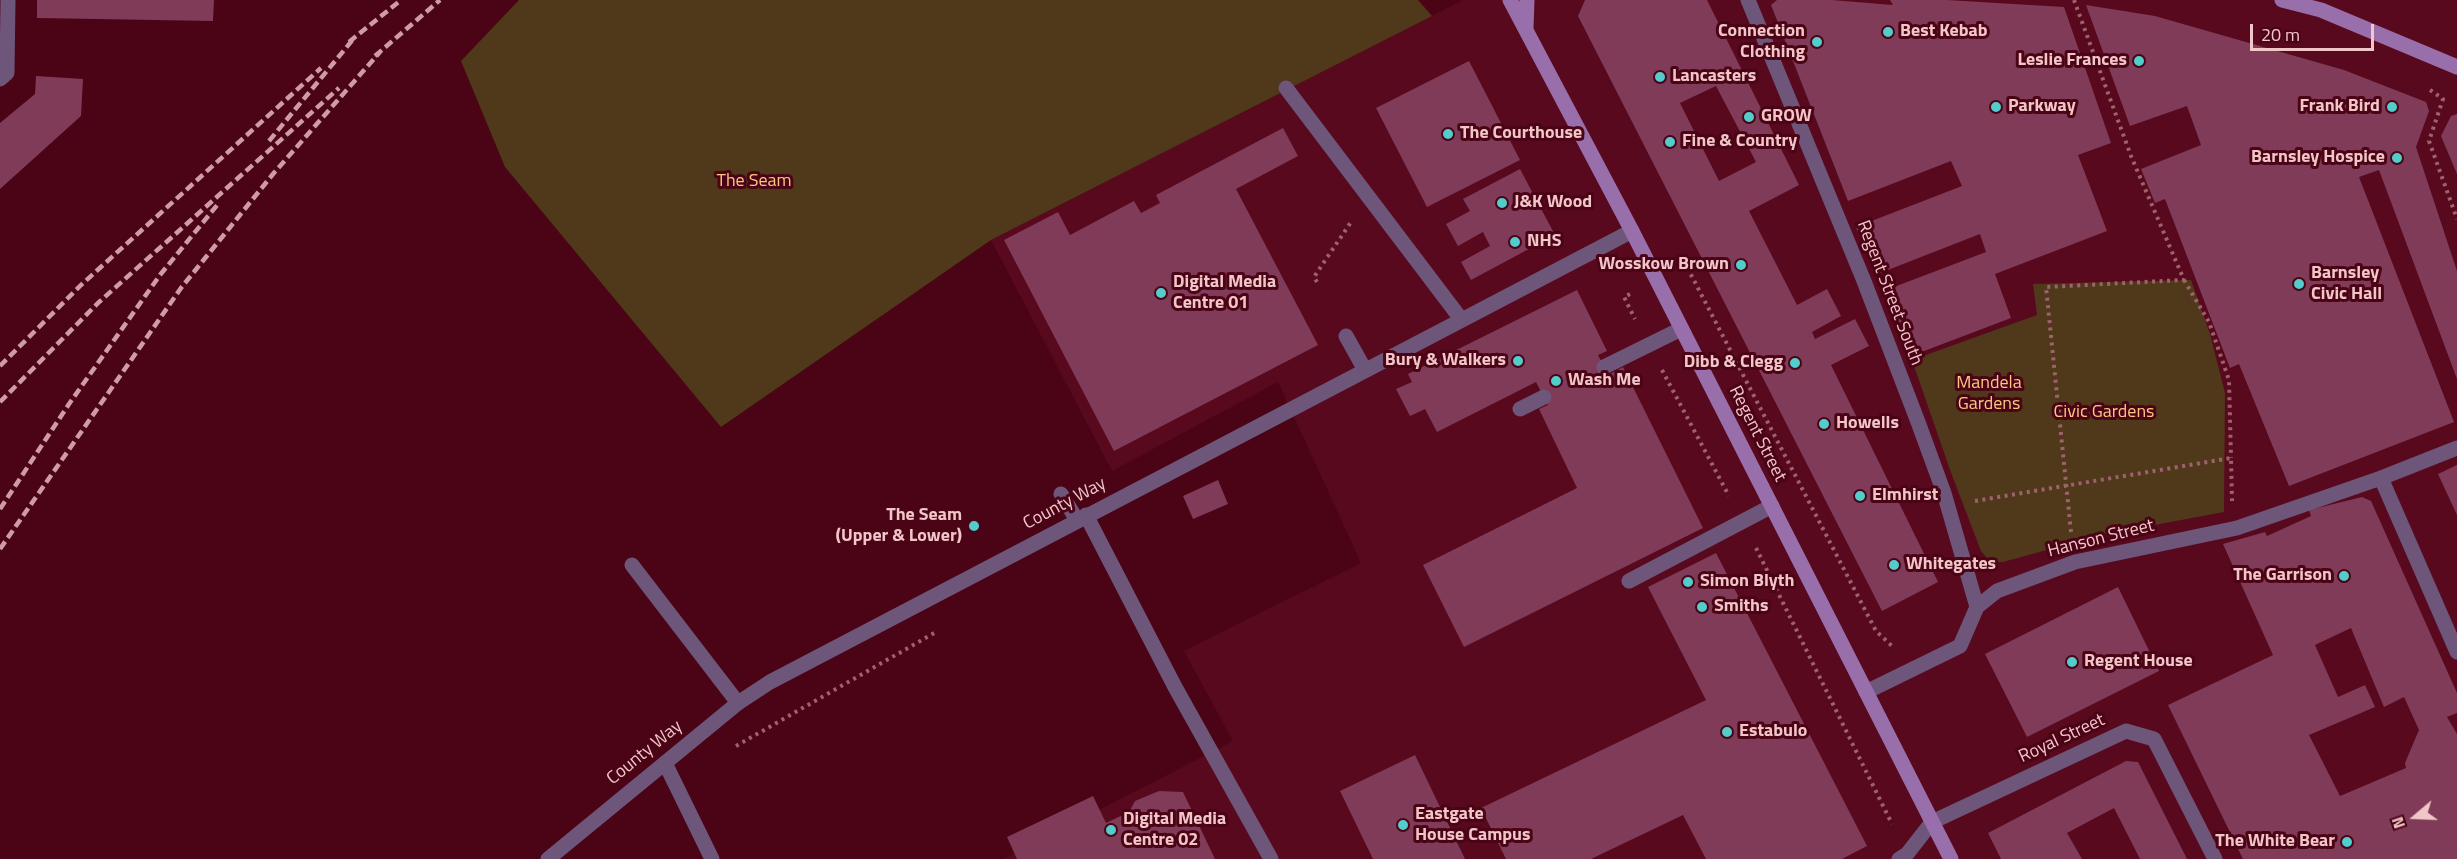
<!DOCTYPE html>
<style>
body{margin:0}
#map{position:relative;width:2457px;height:859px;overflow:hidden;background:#4a0415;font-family:"Titillium Web",sans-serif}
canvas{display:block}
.north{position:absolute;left:2385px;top:787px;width:60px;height:60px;-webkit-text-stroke:4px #4a0415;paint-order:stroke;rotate:251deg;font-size:16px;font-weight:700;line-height:24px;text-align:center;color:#f2c6c9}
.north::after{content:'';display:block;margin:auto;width:21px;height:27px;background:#f2c6c9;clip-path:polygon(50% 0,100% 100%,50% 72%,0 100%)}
.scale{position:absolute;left:2250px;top:24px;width:124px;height:27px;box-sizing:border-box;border:3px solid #f2c6c9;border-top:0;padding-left:8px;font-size:18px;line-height:21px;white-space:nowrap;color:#f2c6c9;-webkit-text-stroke:4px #4a0415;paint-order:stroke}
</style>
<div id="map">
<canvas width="2457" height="859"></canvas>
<div class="north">N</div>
<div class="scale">20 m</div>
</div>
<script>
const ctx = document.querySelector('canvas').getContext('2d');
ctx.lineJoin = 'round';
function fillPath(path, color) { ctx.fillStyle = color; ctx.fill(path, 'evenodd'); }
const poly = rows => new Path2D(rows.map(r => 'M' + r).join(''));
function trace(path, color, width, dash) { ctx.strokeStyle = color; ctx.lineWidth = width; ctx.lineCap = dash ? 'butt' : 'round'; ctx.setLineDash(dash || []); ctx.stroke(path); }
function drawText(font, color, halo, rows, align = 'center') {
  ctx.font = font + ' "Titillium Web",sans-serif'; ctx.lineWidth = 6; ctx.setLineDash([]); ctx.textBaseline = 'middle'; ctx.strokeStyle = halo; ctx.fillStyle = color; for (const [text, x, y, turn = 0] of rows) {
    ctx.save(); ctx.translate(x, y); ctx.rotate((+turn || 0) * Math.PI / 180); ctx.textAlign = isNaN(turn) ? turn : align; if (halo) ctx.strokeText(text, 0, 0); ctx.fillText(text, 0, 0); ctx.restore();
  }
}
fillPath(poly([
 [1463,0,2457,0,2457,859,1004,859,1233,741,1184,651,1361,563,1278,382,1112,471,991,240]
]), '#58091e');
fillPath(poly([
 [519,0,1418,0,1432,16,991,240,721,427,505,167,461,61],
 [2191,280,2210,334,2225,393,2224,512,2101,535,2003,562,1997,562,1986,557,1981,551,1950,470,1912,360,2037,315,2033,284]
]), '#4f391a');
fillPath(poly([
 [37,0,214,0,213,21,37,18],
 [1585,0,1707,0,1799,185,1749,211,1797,305,1827,289,1841,316,1812,332,1815,339,1855,319,1869,346,1831,365,1938,582,1882,611,1578,16],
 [1716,86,1756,162,1719,181,1680,103],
 [1777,0,1832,0,1893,5,1890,0,1947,0,2064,7,2111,143,2078,155,2107,231,1995,274,2011,318,1911,356,1886,290,1986,252,1980,234,1875,275,1856,227,1962,186,1951,161,1848,201,1771,5],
 [2086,5,2155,16,2344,70,2426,102,2429,111,2416,147,2457,271,2457,379,2379,170,2359,177,2454,422,2289,486,2239,364,2230,368,2165,199,2155,203,2141,169,2201,145,2187,106,2130,126],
 [1469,61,1520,160,1427,207,1376,108],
 [36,76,83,79,81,116,0,189,0,123,35,94],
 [2457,114,2457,174,2441,136,2451,116],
 [1283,128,1298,156,1236,189,1318,345,1114,451,1004,240,1058,212,1070,235,1134,201,1141,213,1160,203,1156,195],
 [1520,169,1555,235,1471,280,1461,262,1490,246,1483,232,1458,246,1446,224,1470,211,1463,199],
 [1577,290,1607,351,1598,355,1608,375,1623,367,1703,528,1464,647,1423,565,1577,488,1539,409,1548,405,1536,382,1437,432,1425,409,1410,416,1396,389,1412,382,1408,374],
 [2457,465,2457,515,2438,474],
 [1218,480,1228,504,1193,519,1183,496],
 [2362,497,2371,501,2457,693,2457,713,2447,717,2457,734,2457,859,2243,859,2168,705,2273,655,2223,544,2265,532,2267,536,2311,516,2309,510],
 [2351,628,2384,707,2404,697,2419,730,2405,763,2406,768,2340,796,2309,735,2375,707,2365,685,2338,697,2315,645],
 [1716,553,1867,846,1842,859,1706,859,1683,815,1591,859,1506,859,1481,808,1706,700,1648,587],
 [2118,587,2159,671,2027,737,1985,654],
 [1415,755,1465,859,1373,859,1340,791],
 [2126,761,2138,762,2187,859,2140,859,2114,808,2067,833,2082,859,2001,859,1988,833],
 [1159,791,1183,792,1215,859,1017,859,1007,837,1093,796,1106,823,1129,812,1135,801]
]), '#7f3b58');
trace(poly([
 [2430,90,2443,99,2429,141,2457,219],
 [1682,267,1686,265,1876,631,1892,646],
 [2184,280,2209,322,2229,380,2231,458],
 [1317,282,1314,277,1351,222],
 [1630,294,1624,297,1635,319],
 [1662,370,1729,496],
 [1975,501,2231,458,2232,501],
 [2071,532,2046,287,2184,280,2131,156,2074,0],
 [1756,548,1892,824],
 [736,746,936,632]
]), '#9d636d', 4, [3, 4.5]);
trace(poly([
 [1286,88,1461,319],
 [1346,336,1365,370],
 [1604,367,1681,329],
 [1520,409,1544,397],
 [1061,494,1077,520],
 [1086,515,1175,687,1271,859],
 [632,565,738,703],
 [1629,581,1772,506],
 [665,763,712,859]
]), '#6e557a', 15);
trace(poly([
 [1748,0,1864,281,1918,422,1944,493,1977,607],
 [0,79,7,73,8,0],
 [2457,448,2381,478,2457,652],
 [1866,692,1960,646,1977,607,1997,591,2075,562,2237,528,2381,478],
 [548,859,738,703,770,682,1632,231],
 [1899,859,1907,854,1932,822,2126,731,2154,739,2215,859]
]), '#6e557a', 15);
trace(poly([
 [1510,0,1632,231,1951,859],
 [2282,0,2321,10,2457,67],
 [1526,28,1527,0]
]), '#986fab', 15);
trace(poly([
 [349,42,401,0],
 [375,56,440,0],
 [269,141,355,37],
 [0,366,81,285,321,68],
 [0,402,98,303,339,88],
 [0,509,69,404,160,275,218,204],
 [0,549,181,288,273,174,380,52]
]), '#ce9ca2', 4.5, [9, 4.5]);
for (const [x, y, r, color] of [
 [1888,32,6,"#52cdcc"],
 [1817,42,6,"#52cdcc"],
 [2139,61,6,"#52cdcc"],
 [1660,77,6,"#52cdcc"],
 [1996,107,6,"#52cdcc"],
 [2392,107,6,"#52cdcc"],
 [1749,117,6,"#52cdcc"],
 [1448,134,6,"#52cdcc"],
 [1670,142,6,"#52cdcc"],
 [2397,158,6,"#52cdcc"],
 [1502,203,6,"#52cdcc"],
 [1515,242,6,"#52cdcc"],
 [1741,265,6,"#52cdcc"],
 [2299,284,6,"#52cdcc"],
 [1161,293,6,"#52cdcc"],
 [1518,361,6,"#52cdcc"],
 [1795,363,6,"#52cdcc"],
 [1556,381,6,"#52cdcc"],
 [1824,424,6,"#52cdcc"],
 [1860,496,6,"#52cdcc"],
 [974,526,6,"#52cdcc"],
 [1894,565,6,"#52cdcc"],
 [2344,576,6,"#52cdcc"],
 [1688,582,6,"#52cdcc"],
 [1702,607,6,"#52cdcc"],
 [2072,662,6,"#52cdcc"],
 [1727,732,6,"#52cdcc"],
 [1403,825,6,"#52cdcc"],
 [1111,830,6,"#52cdcc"],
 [2347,842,6,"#52cdcc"]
]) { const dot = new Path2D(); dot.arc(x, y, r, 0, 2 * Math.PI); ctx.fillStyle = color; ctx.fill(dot); trace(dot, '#4a0415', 2); }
drawText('bold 18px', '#f2c6c9', '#4a0415', [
 ["Connection",1805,32,"right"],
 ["Clothing",1805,53,"right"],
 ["Best Kebab",1900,32],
 ["Leslie Frances",2127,61,"right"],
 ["Lancasters",1672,77],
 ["Parkway",2008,107],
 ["Frank Bird",2380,107,"right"],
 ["GROW",1761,117],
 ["The Courthouse",1460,134],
 ["Fine & Country",1682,142],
 ["Barnsley Hospice",2385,158,"right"],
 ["J&K Wood",1514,203],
 ["NHS",1527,242],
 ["Wosskow Brown",1729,265,"right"],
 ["Barnsley",2311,274],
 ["Civic Hall",2311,295],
 ["Digital Media",1173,283],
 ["Centre 01",1173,304],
 ["Bury & Walkers",1506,361,"right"],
 ["Dibb & Clegg",1783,363,"right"],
 ["Wash Me",1568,381],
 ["Howells",1836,424],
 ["Elmhirst",1872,496],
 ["The Seam",962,516,"right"],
 ["(Upper & Lower)",962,537,"right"],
 ["Whitegates",1906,565],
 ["The Garrison",2332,576,"right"],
 ["Simon Blyth",1700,582],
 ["Smiths",1714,607],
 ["Regent House",2084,662],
 ["Estabulo",1739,732],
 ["Eastgate",1415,815],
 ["House Campus",1415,836],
 ["Digital Media",1123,820],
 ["Centre 02",1123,841],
 ["The White Bear",2335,842,"right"]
], 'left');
drawText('18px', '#fbc881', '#4a0415', [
 ["The Seam",754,182],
 ["Mandela",1989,384],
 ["Gardens",1989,405],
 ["Civic Gardens",2104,413]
]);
drawText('18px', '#f2c6c9', '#4a0415', [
 ["Regent Street South",1889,293,69],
 ["Regent Street",1757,434,63],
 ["County Way",1065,504,-28],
 ["Hanson Street",2101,539,-14],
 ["Royal Street",2062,739,-25],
 ["County Way",645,753,-39]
]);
</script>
